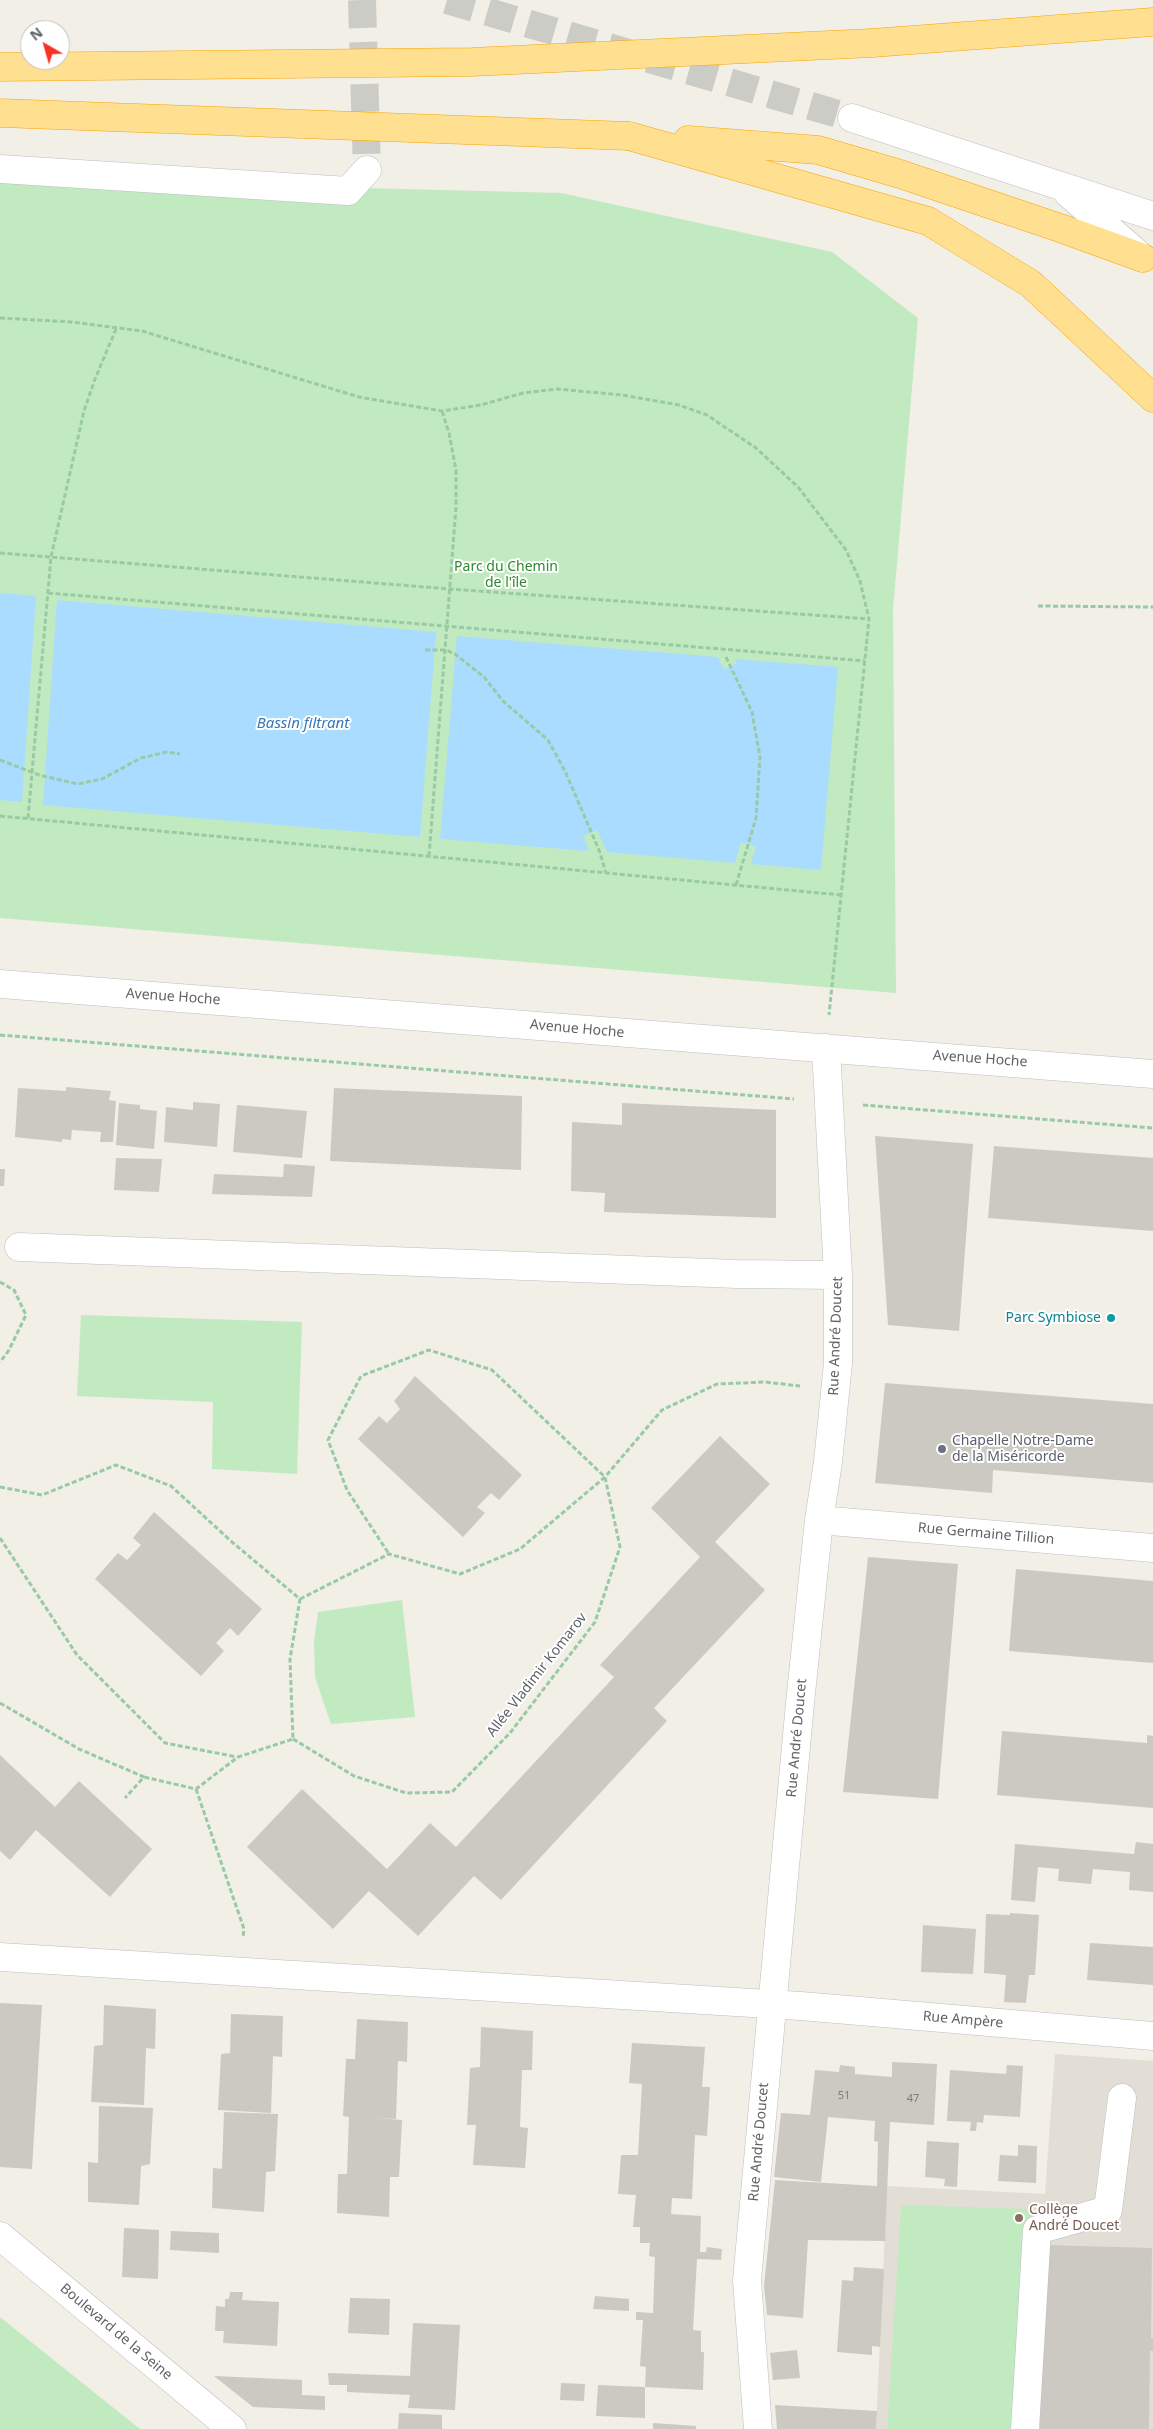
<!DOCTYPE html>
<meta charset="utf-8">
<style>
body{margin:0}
#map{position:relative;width:1153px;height:2429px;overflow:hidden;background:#f1efe6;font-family:"Noto Sans",sans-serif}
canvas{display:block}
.north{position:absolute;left:20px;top:20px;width:50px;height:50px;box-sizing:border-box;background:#fff;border:1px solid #bfc1c3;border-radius:50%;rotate:322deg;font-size:14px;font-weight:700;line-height:20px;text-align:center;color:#5e6368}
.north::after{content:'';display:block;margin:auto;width:18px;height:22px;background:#f83025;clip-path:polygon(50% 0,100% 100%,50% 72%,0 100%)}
</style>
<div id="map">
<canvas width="1153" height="2429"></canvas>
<div class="north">N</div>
</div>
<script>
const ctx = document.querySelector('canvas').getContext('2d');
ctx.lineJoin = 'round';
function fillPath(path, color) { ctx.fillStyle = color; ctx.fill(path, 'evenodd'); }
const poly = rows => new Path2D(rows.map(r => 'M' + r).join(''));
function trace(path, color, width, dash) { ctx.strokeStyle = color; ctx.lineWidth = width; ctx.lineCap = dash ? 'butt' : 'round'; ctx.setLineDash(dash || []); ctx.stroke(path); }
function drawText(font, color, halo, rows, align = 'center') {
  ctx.font = font + ' "Noto Sans",sans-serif'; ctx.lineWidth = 4; ctx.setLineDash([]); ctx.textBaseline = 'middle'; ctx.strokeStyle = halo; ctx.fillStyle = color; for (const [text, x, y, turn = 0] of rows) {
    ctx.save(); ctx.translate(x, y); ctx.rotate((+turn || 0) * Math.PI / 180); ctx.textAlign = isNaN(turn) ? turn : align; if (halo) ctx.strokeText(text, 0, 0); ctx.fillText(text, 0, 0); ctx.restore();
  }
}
fillPath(poly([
 [1055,2054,1153,2061,1153,2429,876,2429,887,2186,1045,2194]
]), '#e2ded5');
fillPath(poly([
 [0,179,561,193,832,252,918,318,893,610,896,993,0,918],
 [81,1315,302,1322,297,1474,212,1469,213,1402,77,1396],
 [402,1600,415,1717,331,1724,315,1677,314,1642,318,1612],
 [901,2205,1032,2209,1020,2429,887,2429],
 [0,2317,140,2429,0,2429]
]), '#c2eac1');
fillPath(poly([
 [0,593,36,596,22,802,0,800],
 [57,600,436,632,420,837,43,805],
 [457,636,718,657,724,670,737,663,735,659,838,667,821,870,751,864,756,846,741,842,735,863,607,852,597,830,583,836,589,851,440,839]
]), '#a9dcff');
fillPath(poly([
 [66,1087,111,1091,109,1100,116,1101,113,1142,100,1142,101,1132,72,1130,71,1140,62,1139,62,1142,15,1137,18,1088,66,1091],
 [334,1088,522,1096,521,1170,330,1161],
 [193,1102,220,1104,217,1147,164,1142,166,1107,193,1110],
 [119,1103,140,1105,140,1109,157,1111,154,1149,116,1145],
 [622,1103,776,1110,776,1218,604,1212,605,1193,571,1191,572,1122,622,1125],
 [237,1105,307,1111,302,1158,233,1152],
 [875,1136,973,1144,959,1331,888,1325],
 [994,1146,1153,1158,1153,1231,988,1218],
 [116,1158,162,1159,159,1192,114,1190],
 [284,1164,315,1166,312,1197,212,1194,214,1174,283,1177],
 [0,1169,5,1169,4,1186,0,1186],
 [415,1376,522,1475,499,1500,491,1493,477,1507,485,1513,463,1537,358,1439,379,1416,387,1423,400,1409,394,1401],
 [885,1383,1153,1404,1153,1483,993,1470,992,1493,875,1483],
 [720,1436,770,1484,715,1542,765,1590,654,1708,667,1721,501,1900,474,1876,418,1936,369,1891,333,1929,247,1847,302,1789,387,1869,430,1823,456,1847,614,1677,600,1665,700,1557,651,1508],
 [154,1512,262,1609,238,1636,230,1628,216,1643,224,1651,201,1676,95,1579,118,1553,127,1560,141,1545,133,1538],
 [868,1557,958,1564,938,1799,843,1792],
 [1016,1569,1153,1581,1153,1663,1009,1651],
 [1002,1731,1147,1743,1147,1735,1153,1736,1153,1808,997,1795],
 [0,1755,55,1807,79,1781,152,1849,110,1897,36,1830,10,1860,0,1851],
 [1136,1842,1153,1844,1153,1892,1129,1890,1130,1872,1093,1869,1091,1884,1058,1881,1059,1869,1038,1867,1035,1902,1011,1900,1015,1844,1134,1854],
 [1010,1913,1039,1915,1035,1975,1029,1975,1026,2003,1004,2002,1006,1975,984,1973,986,1914,1010,1915],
 [923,1925,976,1929,973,1974,921,1972],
 [1090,1943,1153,1947,1153,1985,1087,1980],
 [0,2003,42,2005,32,2169,0,2167],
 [104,2005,156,2009,155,2049,146,2048,144,2105,91,2102,94,2046,103,2045],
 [231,2014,283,2016,282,2057,273,2056,271,2113,218,2110,221,2054,230,2053],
 [357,2019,408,2022,407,2062,398,2061,396,2119,374,2118,402,2120,399,2177,390,2177,389,2217,337,2213,338,2174,347,2174,349,2117,343,2116,346,2059,355,2059],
 [481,2027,533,2031,532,2070,522,2070,520,2127,528,2128,525,2168,473,2165,476,2125,467,2125,470,2068,480,2067],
 [632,2043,705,2047,702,2087,710,2087,707,2136,695,2135,692,2199,672,2198,671,2214,701,2216,700,2252,706,2252,707,2247,722,2249,721,2260,697,2259,693,2330,701,2331,701,2352,704,2352,703,2390,645,2387,646,2367,640,2366,643,2320,636,2320,636,2312,653,2313,655,2257,649,2256,650,2243,640,2243,640,2227,633,2227,636,2195,618,2194,621,2155,638,2155,642,2084,629,2083],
 [892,2062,937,2064,934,2125,890,2122,885,2241,808,2240,803,2318,767,2315,764,2286,775,2180,877,2186,878,2142,874,2141,875,2121,828,2117,821,2182,774,2177,781,2113,810,2115,815,2070,839,2072,840,2065,855,2067,855,2074,892,2077],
 [1007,2065,1023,2066,1020,2117,984,2115,983,2123,977,2122,976,2131,970,2131,971,2122,947,2121,950,2070,1006,2074],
 [99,2106,153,2108,150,2164,141,2166,139,2205,88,2202,88,2162,98,2163],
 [224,2112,278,2114,275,2171,266,2172,264,2212,212,2208,213,2168,222,2169],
 [927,2141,959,2143,957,2187,944,2186,945,2179,925,2177],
 [1018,2145,1037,2146,1036,2183,998,2181,1000,2155,1018,2156],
 [124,2228,159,2230,158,2279,122,2277],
 [171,2231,219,2233,219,2253,170,2250],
 [1043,2245,1152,2248,1151,2338,1153,2338,1153,2351,1150,2351,1149,2429,1040,2429],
 [854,2267,884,2269,880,2347,872,2346,872,2355,837,2352,842,2280,853,2281],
 [230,2292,243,2292,242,2300,279,2302,277,2346,223,2343,224,2331,215,2331,216,2306,225,2307,225,2299,229,2299],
 [595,2296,629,2299,629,2311,593,2309],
 [350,2298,390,2299,389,2335,348,2333],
 [413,2323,460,2325,455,2410,408,2408,410,2395,347,2392,347,2385,329,2385,328,2373,410,2376],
 [797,2350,800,2378,773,2380,770,2353],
 [214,2376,302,2380,302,2395,325,2396,325,2410,253,2407],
 [561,2383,585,2384,584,2401,560,2400],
 [598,2385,645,2387,645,2418,596,2416],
 [775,2405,877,2411,876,2429,777,2429],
 [399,2413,442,2415,442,2429,398,2429],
 [653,2423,696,2426,696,2429,653,2429]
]), '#ccc9c3');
trace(poly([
 [362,0,367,170],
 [447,0,852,118]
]), '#ccccc6', 28, [28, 14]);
const minor = poly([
 [852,118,1153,216],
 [0,169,348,191,367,170],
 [1068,193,1141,257],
 [0,984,1153,1074],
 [19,1247,737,1274,838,1275],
 [819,1520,1153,1548],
 [0,1957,801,2006,1153,2036],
 [0,2236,232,2429],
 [758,2429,747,2280,800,1703,819,1520,828,1462,838,1363,838,1275,826,1048],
 [1025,2429,1037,2230,1108,2210,1122,2098]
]);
const highway = poly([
 [872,43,1153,22],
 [629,136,928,221,1031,284,1153,398],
 [688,140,818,150,900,174,1063,229,1143,258]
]);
trace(minor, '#bbbec3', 29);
trace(highway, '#f8a300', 29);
trace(poly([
 [0,318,72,322,142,331,359,397,442,411,481,405,523,393,557,389,622,395,679,405,707,415,756,448,798,487,846,550,860,581,869,619,829,1015],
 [0,553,450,589,869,619],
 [48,593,865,661],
 [1038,606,1153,607],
 [425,650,446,650,455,654,484,677,503,701,548,740,565,771,599,850,606,873],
 [726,657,752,712,760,757,756,818,736,885],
 [0,760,39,775,78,784,102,779,141,758,167,752,180,754],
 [0,816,841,895],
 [28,818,51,557,84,411,95,379,116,329],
 [429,856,456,507,456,470,449,433,442,411],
 [0,1035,794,1099],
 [863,1105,1153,1128],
 [0,1282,14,1290,26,1315,9,1350,0,1362],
 [0,1487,42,1495,116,1465,171,1486,232,1542,300,1599,290,1659,293,1739,238,1757,196,1789,144,1777],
 [0,1538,77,1655,165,1743,237,1757],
 [300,1599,389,1554,460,1574,520,1549,605,1477,662,1410,717,1384,765,1382,800,1386],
 [0,1703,79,1749,144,1777,125,1798],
 [293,1739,354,1776,406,1793,452,1792,510,1733,595,1622,620,1547,605,1477,492,1370,429,1350,361,1376,328,1440,347,1490,389,1554],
 [196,1789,244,1929,243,1938]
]), '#98caa5', 3, [5, 2.5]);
trace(minor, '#fff', 28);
trace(highway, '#ffe090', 28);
const highwayBridge = poly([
 [0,67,472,62,872,43],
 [0,113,629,136]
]);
trace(highwayBridge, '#f8a300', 29, []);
trace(highwayBridge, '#ffe090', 28);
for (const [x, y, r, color] of [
 [1111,1318,5,"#0f9aa8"],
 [942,1449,5,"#6b7280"],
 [1019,2218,5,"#8d6e63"]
]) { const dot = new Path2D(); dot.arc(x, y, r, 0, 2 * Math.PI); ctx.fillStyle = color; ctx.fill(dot); trace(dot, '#fff', 2); }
drawText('11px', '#7a7c7f', null, [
 ["51",844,2096],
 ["47",913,2099]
]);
drawText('14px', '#2e8730', '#fff', [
 ["Parc du Chemin",506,567],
 ["de l'île",506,583]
]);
drawText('14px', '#5e6368', '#fff', [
 ["Avenue Hoche",173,997,4],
 ["Avenue Hoche",577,1029,5],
 ["Avenue Hoche",980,1059,4],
 ["Rue André Doucet",836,1336,-88],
 ["Rue Germaine Tillion",986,1534,5],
 ["Allée Vladimir Komarov",537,1675,-52],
 ["Rue André Doucet",797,1738,-85],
 ["Rue Ampère",963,2020,5],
 ["Rue André Doucet",759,2142,-85],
 ["Boulevard de la Seine",116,2332,40]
]);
drawText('14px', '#0d838f', '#fff', [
 ["Parc Symbiose",1101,1318]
], 'right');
drawText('14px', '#5b616d', '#fff', [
 ["Chapelle Notre-Dame",952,1441],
 ["de la Miséricorde",952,1457]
], 'left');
drawText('14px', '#785e54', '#fff', [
 ["Collège",1029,2210],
 ["André Doucet",1029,2226]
], 'left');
drawText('italic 15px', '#3877b2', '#fff', [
 ["Bassin filtrant",303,724]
]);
</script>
